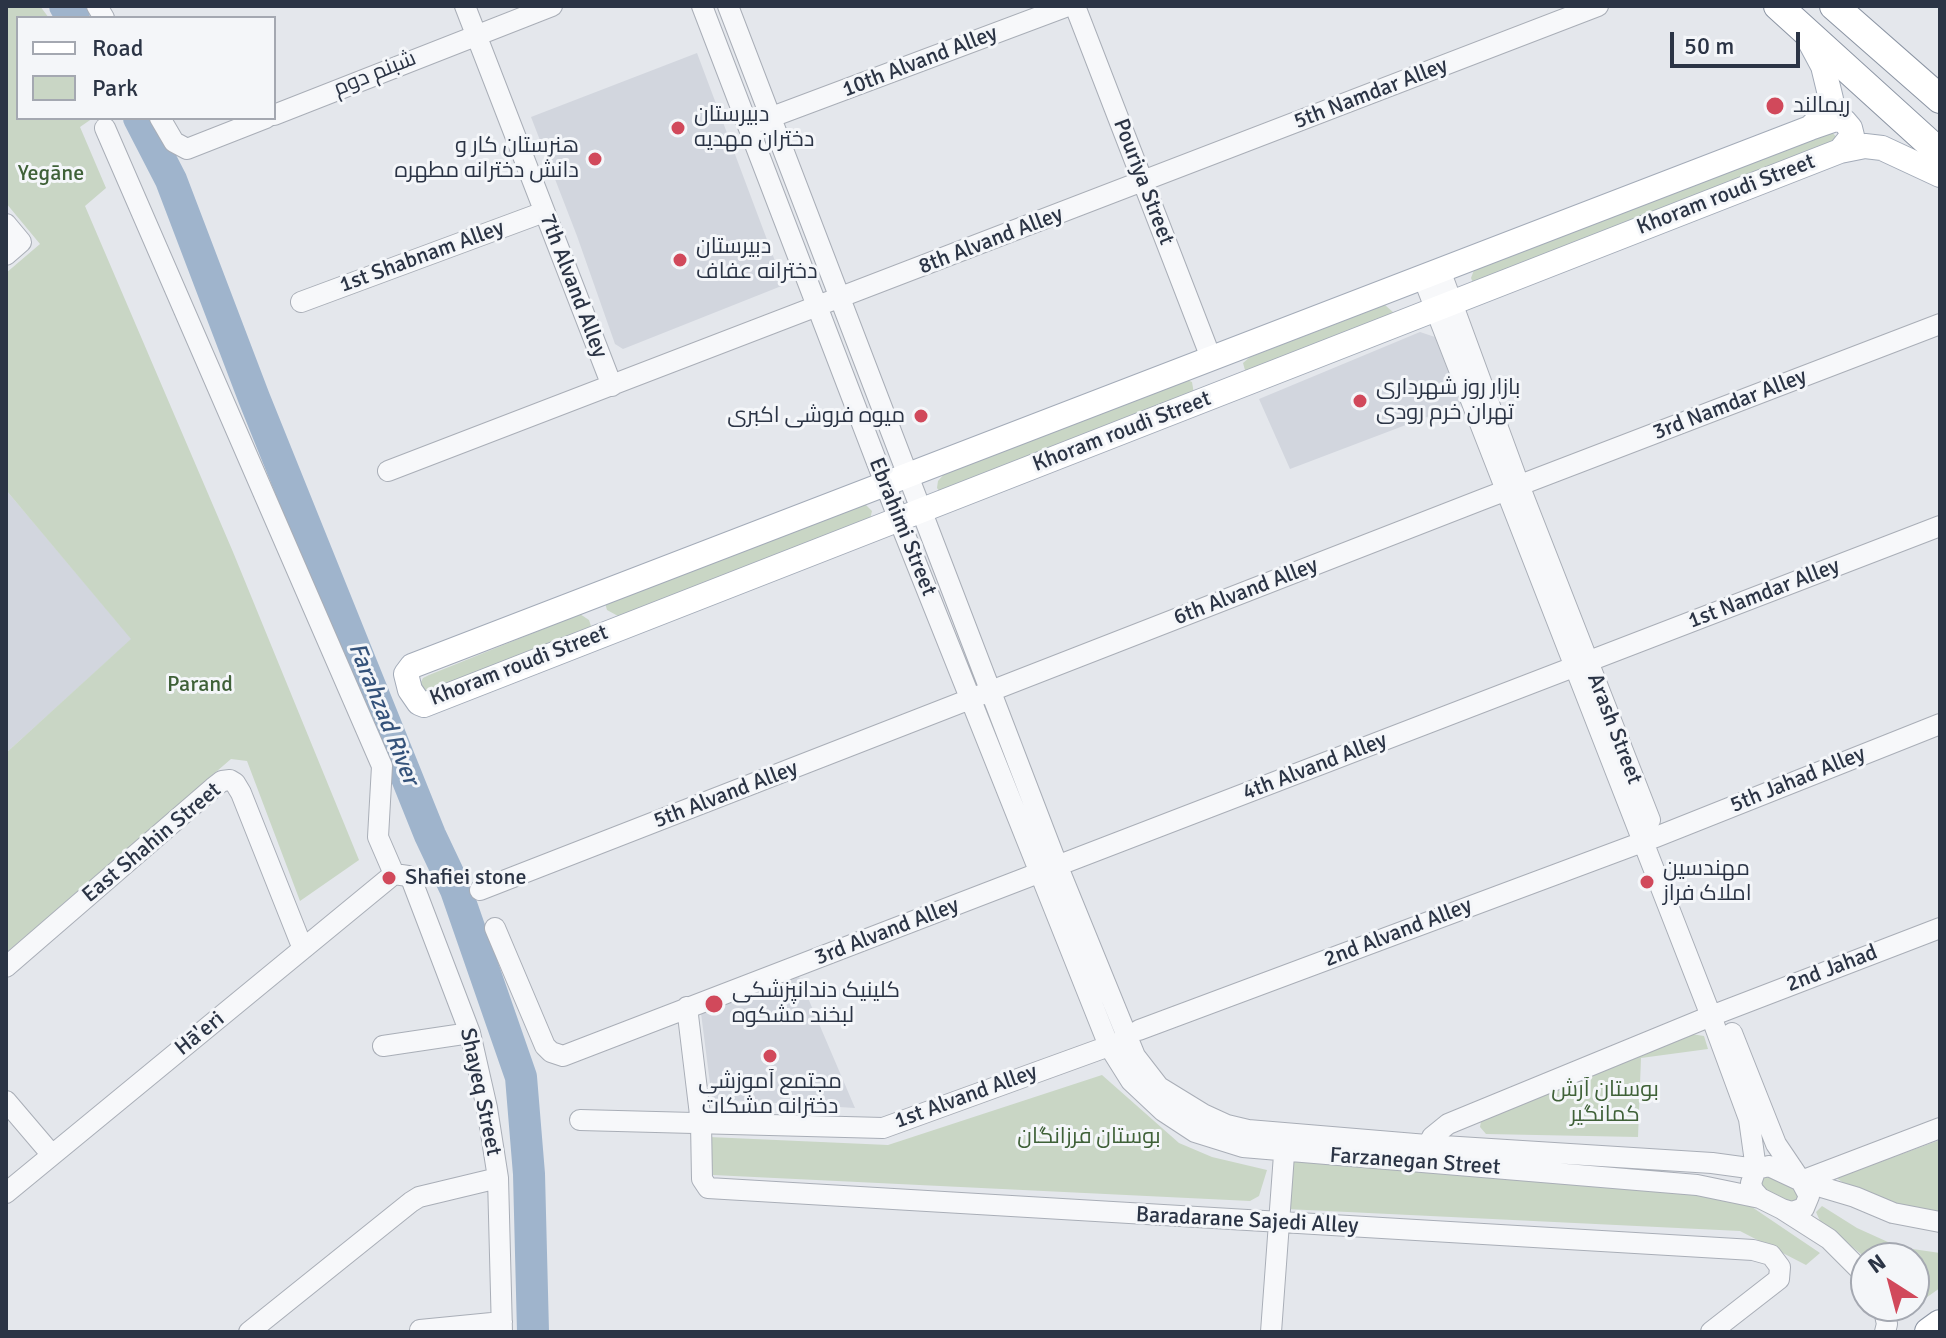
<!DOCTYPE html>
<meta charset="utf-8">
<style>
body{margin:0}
#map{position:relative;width:1946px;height:1338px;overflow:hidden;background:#e4e7ec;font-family:Signika,sans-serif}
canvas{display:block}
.frame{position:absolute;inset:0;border:8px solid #2b3445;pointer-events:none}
.legend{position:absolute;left:16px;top:16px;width:260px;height:104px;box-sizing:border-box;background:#f4f6f9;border:2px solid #a4a8b1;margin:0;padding:10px 14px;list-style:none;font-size:24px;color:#2b3445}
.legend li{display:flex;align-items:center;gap:16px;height:40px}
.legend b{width:40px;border:2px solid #a4a8b1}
.north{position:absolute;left:1850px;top:1242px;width:80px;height:80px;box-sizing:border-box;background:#f4f6f9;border:2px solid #a4a8b1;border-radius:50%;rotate:324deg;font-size:22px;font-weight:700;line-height:32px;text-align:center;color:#2b3445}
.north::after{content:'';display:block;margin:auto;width:28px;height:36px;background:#d1495b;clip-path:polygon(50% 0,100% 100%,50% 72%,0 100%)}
.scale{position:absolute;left:1670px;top:32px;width:130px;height:36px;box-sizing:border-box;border:4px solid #2b3445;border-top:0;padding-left:10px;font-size:24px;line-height:28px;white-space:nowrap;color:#2b3445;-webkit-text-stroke:6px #f4f6f9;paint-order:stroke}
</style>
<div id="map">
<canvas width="1946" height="1338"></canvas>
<div class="frame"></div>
<ul class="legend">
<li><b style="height:10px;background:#fff"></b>Road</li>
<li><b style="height:22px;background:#c9d6c5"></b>Park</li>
</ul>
<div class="north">N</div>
<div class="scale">50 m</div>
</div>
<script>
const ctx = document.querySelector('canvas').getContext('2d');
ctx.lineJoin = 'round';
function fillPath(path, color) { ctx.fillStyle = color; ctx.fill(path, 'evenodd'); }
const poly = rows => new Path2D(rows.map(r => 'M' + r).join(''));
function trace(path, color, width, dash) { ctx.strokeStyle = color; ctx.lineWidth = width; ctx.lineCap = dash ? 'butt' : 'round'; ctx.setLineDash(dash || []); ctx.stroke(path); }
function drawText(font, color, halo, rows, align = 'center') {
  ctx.font = font + ' Signika,Cairo,sans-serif'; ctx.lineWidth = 6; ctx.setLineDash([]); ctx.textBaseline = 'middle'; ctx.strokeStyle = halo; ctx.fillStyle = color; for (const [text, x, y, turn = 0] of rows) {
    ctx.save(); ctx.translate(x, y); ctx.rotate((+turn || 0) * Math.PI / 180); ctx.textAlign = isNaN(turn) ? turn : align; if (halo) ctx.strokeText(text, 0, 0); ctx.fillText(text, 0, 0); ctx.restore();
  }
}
fillPath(poly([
 [697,53,784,285,623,349,615,344,577,236,531,117],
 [1420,332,1435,337,1461,404,1290,469,1259,399],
 [6,490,132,639,6,753],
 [799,977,855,1108,712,1099,701,1013]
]), '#d2d6de');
fillPath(poly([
 [6,6,40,6,49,18,18,18,18,118,93,118,80,127,106,188,85,206,233,552,359,860,300,901,247,761,231,759,6,953,6,753,131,639,6,490,6,273,40,244,6,203],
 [1832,132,1838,139,1474,285,1471,278,1474,270],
 [1385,305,1394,313,1252,374,1245,370,1243,363,1250,357],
 [1187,380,1192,382,1194,394,940,492,937,488,938,481,945,473],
 [861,500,872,511,870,519,863,527,618,616,607,610,605,603],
 [580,614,589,620,591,626,587,629,427,691,422,689,420,684,423,678,429,675],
 [1691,1034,1704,1036,1708,1049,1641,1058,1638,1137,1486,1134,1480,1127,1482,1116],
 [1102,1075,1179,1143,1212,1157,1267,1170,1259,1196,1250,1201,713,1175,709,1137,888,1145],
 [1940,1140,1940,1215,1906,1209,1855,1190,1836,1178],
 [1291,1160,1639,1178,1746,1203,1820,1253,1806,1265,1740,1231,1286,1209],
 [1774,1172,1802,1194,1795,1205,1762,1193,1758,1178],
 [1822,1206,1857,1228,1899,1247,1940,1253,1940,1288,1900,1316,1896,1306,1914,1306,1914,1258,1866,1258,1820,1221,1816,1212]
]), '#c9d6c5');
trace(poly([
 [65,6,74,18],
 [139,118,171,180,254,398,430,835,456,890,521,1077,529,1174,533,1332]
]), '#9fb4cc', 32);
const minor = poly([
 [97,6,104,18],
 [465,6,612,386],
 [702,6,899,520,1109,1046,1131,1081,1163,1111,1195,1132,1243,1147,1697,1185,1760,1198],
 [728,6,1058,867,1135,1056,1159,1087,1203,1114,1227,1125,1248,1130,1427,1145,1712,1163,1756,1169,1749,1119,1711,1016,1423,277],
 [1075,6,1211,358],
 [274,115,552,6],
 [160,118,174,142,187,149,266,118],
 [761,121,1068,6],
 [105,128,382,766,378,837,394,874],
 [6,224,21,242,6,255],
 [1440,270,1519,485,1650,820],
 [301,302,544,212],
 [388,471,1598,6],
 [394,874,408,876,412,881,470,1033,487,1108,498,1178,502,1332],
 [480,890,1481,500,1940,324],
 [495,928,545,1046,551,1052,563,1056,1940,526],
 [6,967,213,788,222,781,230,780,235,783,241,793,303,949],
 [687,1007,701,1123,702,1179,708,1188,1753,1250,1771,1255,1780,1267,1779,1279,1711,1332],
 [1139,1030,1656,837,1940,724],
 [1732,1033,1776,1144,1801,1181],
 [383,1046,470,1033],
 [6,1101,52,1155],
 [580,1120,883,1128,1120,1042],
 [1427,1153,1432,1137,1448,1124,1711,1016,1940,928],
 [1769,1166,1801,1181,1809,1196,1804,1208,1792,1212,1782,1209,1760,1198,1753,1190,1751,1183,1756,1169,1769,1166],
 [1801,1181,1940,1128],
 [1801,1181,1855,1197,1893,1213,1940,1222],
 [6,1193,394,874],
 [1782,1209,1829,1239,1866,1276],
 [1883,1306,1887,1324,1885,1332],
 [420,1330,502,1322],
 [249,1332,411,1202,419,1197,498,1178],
 [1271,1332,1285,1141]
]);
const major = poly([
 [1808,38,1823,66,1831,99,1826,112,1810,128,412,666,406,674,410,690,419,703,424,705,1840,151,1865,146,1882,148,1940,175],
 [1810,128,1836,119,1844,121,1850,128,1852,136,1840,151]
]);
const highway = poly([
 [1778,6,1940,153],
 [1834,6,1940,99],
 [1929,1332,1940,1324]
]);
trace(minor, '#a9aeb7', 22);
trace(major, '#a3abb8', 26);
trace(highway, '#8b94a3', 30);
trace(minor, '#f7f8fa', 20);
trace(major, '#fff', 24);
trace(highway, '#fff', 28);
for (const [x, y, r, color] of [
 [1775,106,10,"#d1495b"],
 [678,128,8,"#d1495b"],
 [595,159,8,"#d1495b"],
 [680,260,8,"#d1495b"],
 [1360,401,8,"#d1495b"],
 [921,416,8,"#d1495b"],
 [389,878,8,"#d1495b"],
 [1647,882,8,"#d1495b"],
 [714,1004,10,"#d1495b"],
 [770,1056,8,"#d1495b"]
]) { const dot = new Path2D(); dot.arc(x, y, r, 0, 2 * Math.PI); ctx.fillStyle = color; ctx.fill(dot); trace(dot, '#f4f6f9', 3); }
drawText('22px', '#2b3445', '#f4f6f9', [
 ["10th Alvand Alley",920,62,-21],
 ["شبنم دوم",375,74,-22],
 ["5th Namdar Alley",1371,94,-21],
 ["Pouriya Street",1143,182,69],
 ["Khoram roudi Street",1726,195,-21],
 ["8th Alvand Alley",991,241,-21],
 ["1st Shabnam Alley",422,257,-20],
 ["7th Alvand Alley",573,286,69],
 ["3rd Namdar Alley",1730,405,-21],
 ["Khoram roudi Street",1122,432,-21],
 ["Ebrahimi Street",902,527,68],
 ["6th Alvand Alley",1246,592,-21],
 ["1st Namdar Alley",1764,594,-21],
 ["Khoram roudi Street",519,666,-21],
 ["Arash Street",1614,729,69],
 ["4th Alvand Alley",1315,767,-21],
 ["5th Jahad Alley",1798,780,-22],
 ["5th Alvand Alley",726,795,-21],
 ["East Shahin Street",152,843,-40],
 ["3rd Alvand Alley",887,932,-21],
 ["2nd Alvand Alley",1398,933,-21],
 ["2nd Jahad",1832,969,-21],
 ["Hā'eri",200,1034,-39],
 ["Shayeq Street",480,1092,78],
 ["1st Alvand Alley",966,1097,-20],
 ["Farzanegan Street",1415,1162,4],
 ["Baradarane Sajedi Alley",1247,1221,3]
]);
drawText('22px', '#2b3445', '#f4f6f9', [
 ["ریمالند",1793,106],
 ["دبیرستان",694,115],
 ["دختران مهدیه",694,140],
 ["هنرستان کار و",579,146,"right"],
 ["دانش دخترانه مطهره",579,171,"right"],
 ["دبیرستان",696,247],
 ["دخترانه عفاف",696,272],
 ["بازار روز شهرداری",1376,388],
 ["تهران خرم رودی",1376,413],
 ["میوه فروشی اکبری",905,416,"right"],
 ["مهندسین",1663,869],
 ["املاک فراز",1663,894],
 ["Shafiei stone",405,878],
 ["کلینیک دندانپزشکی",732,991],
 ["لبخند مشکوه",732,1016],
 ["مجتمع آموزشی",770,1082,"center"],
 ["دخترانه مشکات",770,1107,"center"]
], 'left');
drawText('22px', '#3f6138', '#f4f6f9', [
 ["Yegāne",51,174],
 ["Parand",200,685],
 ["بوستان آرش",1605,1090],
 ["کمانگیر",1605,1115],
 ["بوستان فرزانگان",1089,1137]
]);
drawText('italic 24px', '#34527a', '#f4f6f9', [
 ["Farahzad River",383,714,68]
]);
</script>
